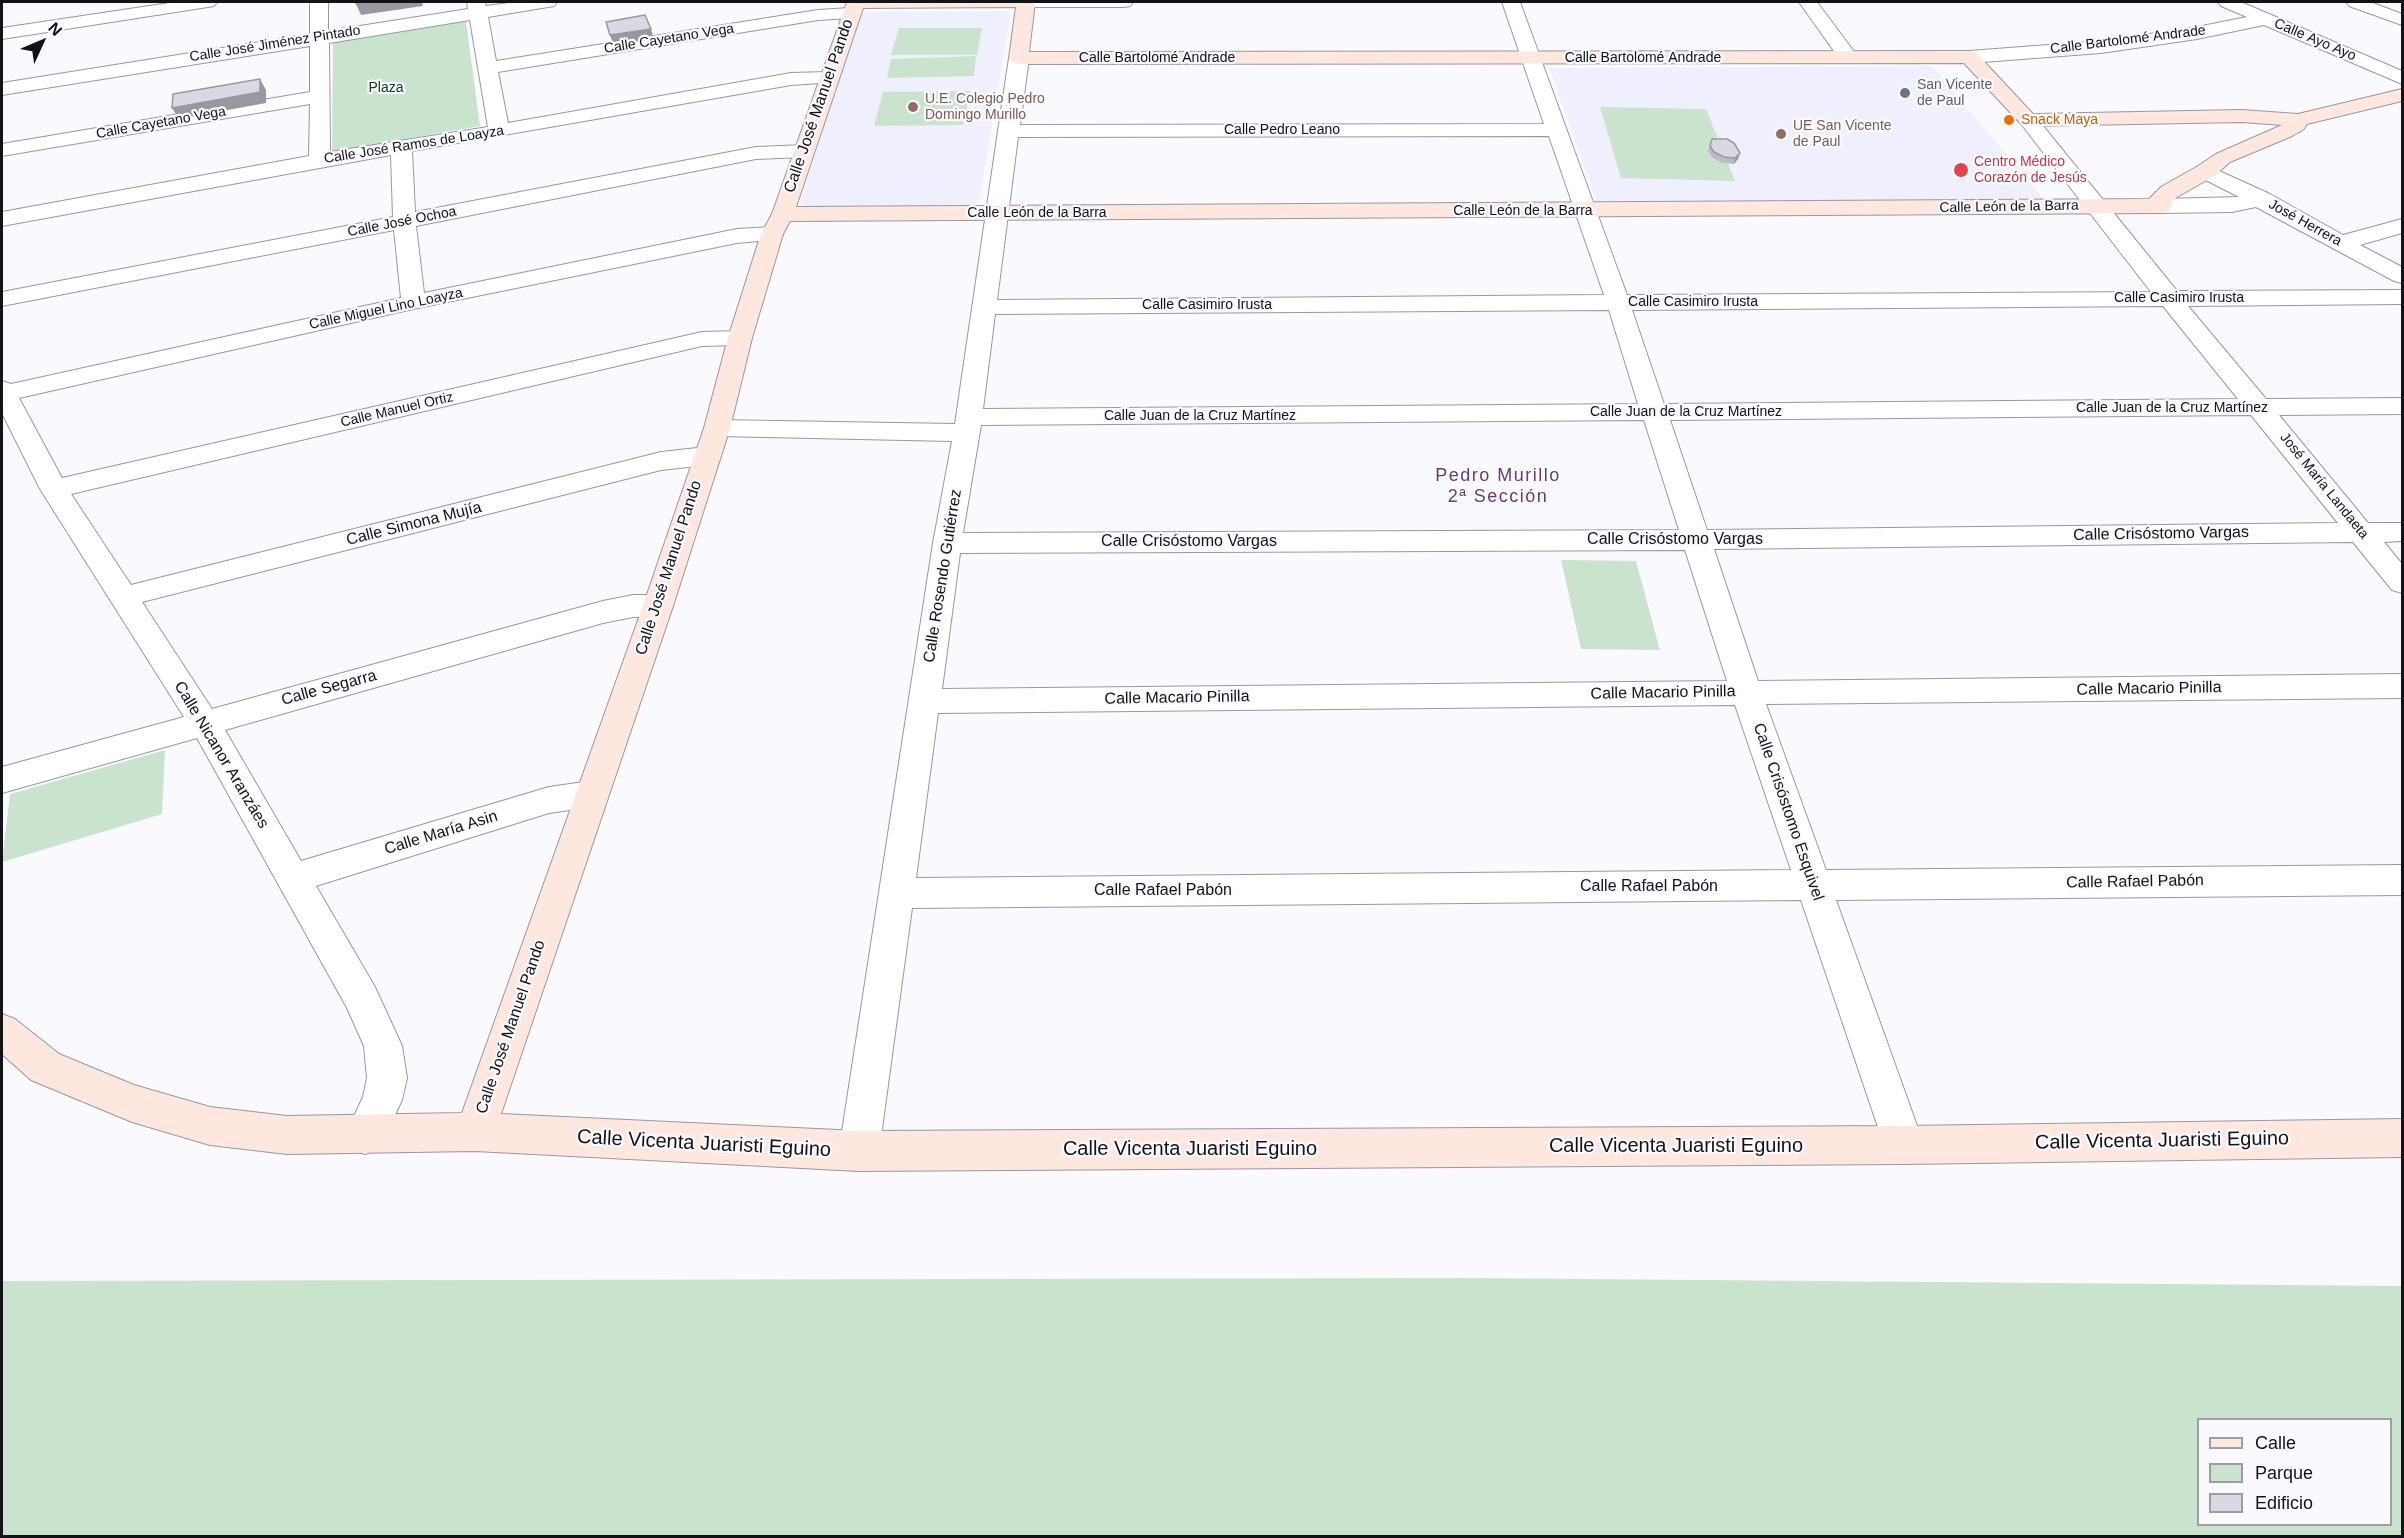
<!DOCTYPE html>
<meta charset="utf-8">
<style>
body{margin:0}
#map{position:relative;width:2404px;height:1538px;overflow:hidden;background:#fafafe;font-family:Arial,sans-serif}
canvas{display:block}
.frame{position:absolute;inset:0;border:3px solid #131317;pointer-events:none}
.legend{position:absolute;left:2197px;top:1418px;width:195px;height:108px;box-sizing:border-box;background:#fafafe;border:2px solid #9e9ea2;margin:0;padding:8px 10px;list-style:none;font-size:18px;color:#131317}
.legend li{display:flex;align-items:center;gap:12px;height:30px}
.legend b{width:30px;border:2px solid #9e9ea2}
.north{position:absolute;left:12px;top:12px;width:60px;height:60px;-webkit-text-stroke:4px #fafafe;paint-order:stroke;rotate:46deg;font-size:16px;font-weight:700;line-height:24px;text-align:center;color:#131317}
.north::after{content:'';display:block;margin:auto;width:21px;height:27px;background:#131317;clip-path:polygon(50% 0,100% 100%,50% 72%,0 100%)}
</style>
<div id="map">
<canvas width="2404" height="1538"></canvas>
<div class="frame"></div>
<ul class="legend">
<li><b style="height:8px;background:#fde7df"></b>Calle</li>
<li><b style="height:16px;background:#cae3cf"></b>Parque</li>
<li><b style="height:16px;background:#d9d9e4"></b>Edificio</li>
</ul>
<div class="north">N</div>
</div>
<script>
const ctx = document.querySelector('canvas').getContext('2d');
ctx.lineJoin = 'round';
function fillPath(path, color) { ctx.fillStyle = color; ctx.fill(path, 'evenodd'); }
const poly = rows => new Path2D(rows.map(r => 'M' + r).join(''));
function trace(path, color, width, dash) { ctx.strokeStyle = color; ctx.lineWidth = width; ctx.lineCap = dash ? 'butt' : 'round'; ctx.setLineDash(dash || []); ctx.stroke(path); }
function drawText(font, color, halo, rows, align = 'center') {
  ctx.font = font + ' Arial,sans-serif'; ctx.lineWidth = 4.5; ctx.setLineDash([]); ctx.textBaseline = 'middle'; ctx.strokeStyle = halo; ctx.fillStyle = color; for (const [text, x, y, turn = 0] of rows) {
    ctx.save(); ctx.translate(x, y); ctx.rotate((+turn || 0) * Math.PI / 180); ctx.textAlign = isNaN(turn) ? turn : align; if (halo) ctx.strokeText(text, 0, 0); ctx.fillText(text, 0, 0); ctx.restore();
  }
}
fillPath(poly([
 [1011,11,979,202,971,206,814,209,800,204,860,12],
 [1932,66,2044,200,1597,203,1549,68]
]), '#f0effe');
fillPath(poly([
 [466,21,480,126,332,152,333,41],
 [899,28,982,28,977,55,891,55],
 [976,56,974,76,887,78,891,59],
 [970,91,963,125,874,126,883,92],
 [1600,107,1706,109,1735,181,1621,178],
 [1561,560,1636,561,1660,650,1581,649],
 [165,750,162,814,2,862,10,794],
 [1466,1278,2402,1286,2402,1536,2,1536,2,1281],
 [2198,1420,2390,1420,2390,1524,2198,1524]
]), '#cae3cf');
const street = poly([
 [176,2,217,2,214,6,208,7,2,39,2,28,176,2],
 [310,2,328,2,328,31,468,9,467,2,485,2,486,6,517,2,557,2,554,6,488,17,496,61,818,10,850,8,856,9,859,13,856,17,850,18,818,20,498,72,508,123,791,73,828,72,835,74,838,78,835,82,791,85,412,151,415,212,756,147,804,145,811,147,814,151,811,155,804,157,756,159,416,226,424,293,737,229,772,227,780,229,783,234,780,239,737,243,413,309,19,398,62,478,702,332,740,331,749,333,752,338,749,343,740,345,702,346,71,494,131,585,661,452,706,447,715,450,719,456,715,462,706,465,661,470,142,602,212,709,603,601,633,595,658,595,669,599,673,606,669,613,658,617,633,617,603,623,225,730,301,861,549,787,591,781,603,785,608,794,603,803,591,807,549,813,316,886,375,987,402,1046,407,1078,402,1100,379,1149,365,1154,351,1149,345,1135,363,1097,367,1078,364,1046,347,1008,197,738,2,793,2,767,184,717,40,489,2,413,2,381,11,384,401,298,394,230,2,306,2,292,393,217,391,155,2,226,2,212,309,156,310,104,2,156,2,144,310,92,310,46,2,95,2,83,310,34,310,2],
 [470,20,488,127,330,152,329,43,470,20],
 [1018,2,1133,2,1130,6,1124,7,1027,7,1021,6,1018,2],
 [1502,2,1520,2,1627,295,2151,292,2018,120,2021,116,2028,114,2035,116,2177,291,2402,290,2402,304,2188,306,2266,399,2402,398,2402,414,2279,415,2368,523,2402,523,2402,541,2384,542,2402,564,2402,593,2392,590,2353,542,1714,549,1758,681,2402,674,2402,698,1766,704,1826,870,2402,865,2402,895,1836,900,1924,1145,1918,1159,1904,1164,1890,1159,1884,1145,1801,900,912,908,879,1151,873,1165,859,1171,845,1165,839,1151,933,543,952,441,717,436,708,434,704,428,708,422,717,420,955,424,998,131,1009,58,1012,54,1019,52,1026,54,1029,58,1020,125,1544,124,1502,2],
 [1549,136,1604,295,997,300,1018,137,1549,136],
 [2163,306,2238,399,1664,404,1632,310,2163,306],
 [1609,310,1638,404,983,409,995,314,1609,310],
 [2251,415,2338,523,1707,530,1670,420,2251,415],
 [1644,420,1679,530,963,533,981,425,1644,420],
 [1685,550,1727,681,942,689,960,553,1685,550],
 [1735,705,1791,870,916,878,938,713,1735,705],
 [1799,2,1817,2,1858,57,1855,61,1841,61,1799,2],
 [2218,2,2241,2,2402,71,2402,84,2264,25,2197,39,2101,53,1969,63,1962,61,1959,57,1962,53,1969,51,2101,41,2197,27,2247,17,2221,6,2218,2],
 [2346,2,2370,2,2402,14,2402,25,2349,6,2346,2],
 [2206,165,2270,194,2343,235,2402,219,2402,233,2360,245,2402,267,2402,283,2394,281,2256,207,2232,212,2161,213,2153,211,2150,206,2153,201,2161,199,2239,197,2198,176,2195,171,2198,166,2206,165]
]);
const secondary = poly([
 [847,2,1035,2,1029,52,1969,51,1976,53,2033,114,2242,110,2298,114,2402,89,2402,101,2307,124,2304,129,2292,136,2230,162,2214,176,2177,197,2171,202,2172,206,2169,211,2161,213,790,221,783,234,752,338,730,428,673,606,501,1114,859,1131,1904,1126,2402,1119,2402,1157,1904,1164,859,1171,475,1151,287,1154,210,1145,132,1122,31,1080,2,1054,2,1014,15,1019,59,1054,134,1085,210,1107,287,1116,462,1113,643,606,704,428,728,338,761,234,772,214,847,2],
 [1016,7,1009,58,1012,62,1019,64,1964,63,2021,124,2028,126,2242,122,2282,125,2216,154,2198,166,2161,187,2149,199,796,207,863,8,1016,7]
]);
trace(street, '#9897a2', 2);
trace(secondary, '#9897a2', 2);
fillPath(street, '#fff');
fillPath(secondary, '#fde7df');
fillPath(poly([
 [1712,139,1740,153,1738,159,1734,164,1722,163,1713,158,1708,151]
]), '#bbbbc4');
fillPath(poly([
 [375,2,422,2,423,6,361,15,356,4],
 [651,29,654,39,614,46,610,35],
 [260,79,266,90,266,103,179,119,172,108],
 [1740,153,1738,159,1734,164,1735,158]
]), '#9898a0');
const building = poly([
 [356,2,375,2,356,4,356,2],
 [645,15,651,29,610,35,606,22,645,15],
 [260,79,260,92,172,108,173,94,260,79],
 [1712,139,1727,139,1734,143,1740,153,1735,158,1724,157,1714,152,1710,146,1712,139]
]);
fillPath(building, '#d9d9e4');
trace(building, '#9898a0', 1.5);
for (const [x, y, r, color] of [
 [1905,93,6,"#6b7280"],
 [913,107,6,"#8d6e63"],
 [2009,120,6,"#e8710a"],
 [1781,134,6,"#8d6e63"],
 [1961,170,8,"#e0444e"]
]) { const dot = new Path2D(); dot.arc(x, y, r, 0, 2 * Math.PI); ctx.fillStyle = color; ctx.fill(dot); trace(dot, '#fafafe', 2); }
drawText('14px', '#131317', '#fafafe', [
 ["Calle Cayetano Vega",669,39,-9],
 ["Calle Bartolomé Andrade",2128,40,-7],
 ["Calle Ayo Ayo",2315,40,23],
 ["Calle José Jiménez Pintado",275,44,-9],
 ["Calle Bartolomé Andrade",1157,58],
 ["Calle Bartolomé Andrade",1643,58],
 ["Calle Cayetano Vega",161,123,-10],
 ["Calle Pedro Leano",1282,130],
 ["Calle José Ramos de Loayza",414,145,-9],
 ["Calle León de la Barra",2009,207,-1],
 ["Calle León de la Barra",1523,211],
 ["Calle León de la Barra",1037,213],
 ["Calle José Ochoa",402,222,-11],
 ["José Herrera",2305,223,29],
 ["Calle Casimiro Irusta",2179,298],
 ["Calle Casimiro Irusta",1693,302],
 ["Calle Casimiro Irusta",1207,305],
 ["Calle Miguel Lino Loayza",386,309,-12],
 ["Calle Juan de la Cruz Martínez",2172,408],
 ["Calle Manuel Ortiz",397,410,-13],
 ["Calle Juan de la Cruz Martínez",1686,412],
 ["Calle Juan de la Cruz Martínez",1200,416],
 ["José María Landaeta",2324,486,51]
]);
drawText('14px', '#5b616d', '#fafafe', [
 ["San Vicente",1917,85],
 ["de Paul",1917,101]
], 'left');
drawText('14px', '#114021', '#fafafe', [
 ["Plaza",386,88]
]);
drawText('14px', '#785e54', '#fafafe', [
 ["U.E. Colegio Pedro",925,99],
 ["Domingo Murillo",925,115],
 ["UE San Vicente",1793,126],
 ["de Paul",1793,142]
], 'left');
drawText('14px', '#c56008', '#fafafe', [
 ["Snack Maya",2021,120]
], 'left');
drawText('14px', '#be3a42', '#fafafe', [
 ["Centro Médico",1974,162],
 ["Corazón de Jesús",1974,178]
], 'left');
drawText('16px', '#131317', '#fafafe', [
 ["Calle José Manuel Pando",819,106,-71],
 ["Calle Simona Mujía",414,524,-14],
 ["Calle Crisóstomo Vargas",2161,534,-1],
 ["Calle Crisóstomo Vargas",1675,540],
 ["Calle Crisóstomo Vargas",1189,542],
 ["Calle José Manuel Pando",669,568,-72],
 ["Calle Rosendo Gutiérrez",943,576,-81],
 ["Calle Segarra",329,688,-15],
 ["Calle Macario Pinilla",2149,689,-1],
 ["Calle Macario Pinilla",1663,693,-1],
 ["Calle Macario Pinilla",1177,698,-1],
 ["Calle Nicanor Aranzáes",221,755,59],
 ["Calle Crisóstomo Esquivel",1788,812,71],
 ["Calle María Asin",441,833,-17],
 ["Calle Rafael Pabón",2135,882,-1],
 ["Calle Rafael Pabón",1649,887],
 ["Calle Rafael Pabón",1163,891],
 ["Calle José Manuel Pando",511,1027,-71]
]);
ctx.letterSpacing = '1.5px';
drawText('18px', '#643d75', '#fafafe', [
 ["Pedro Murillo",1498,476],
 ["2ª Sección",1498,497]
]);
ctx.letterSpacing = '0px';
drawText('20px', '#131317', '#fafafe', [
 ["Calle Vicenta Juaristi Eguino",2162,1141,-1],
 ["Calle Vicenta Juaristi Eguino",704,1144,3],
 ["Calle Vicenta Juaristi Eguino",1676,1146],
 ["Calle Vicenta Juaristi Eguino",1190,1149]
]);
</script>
